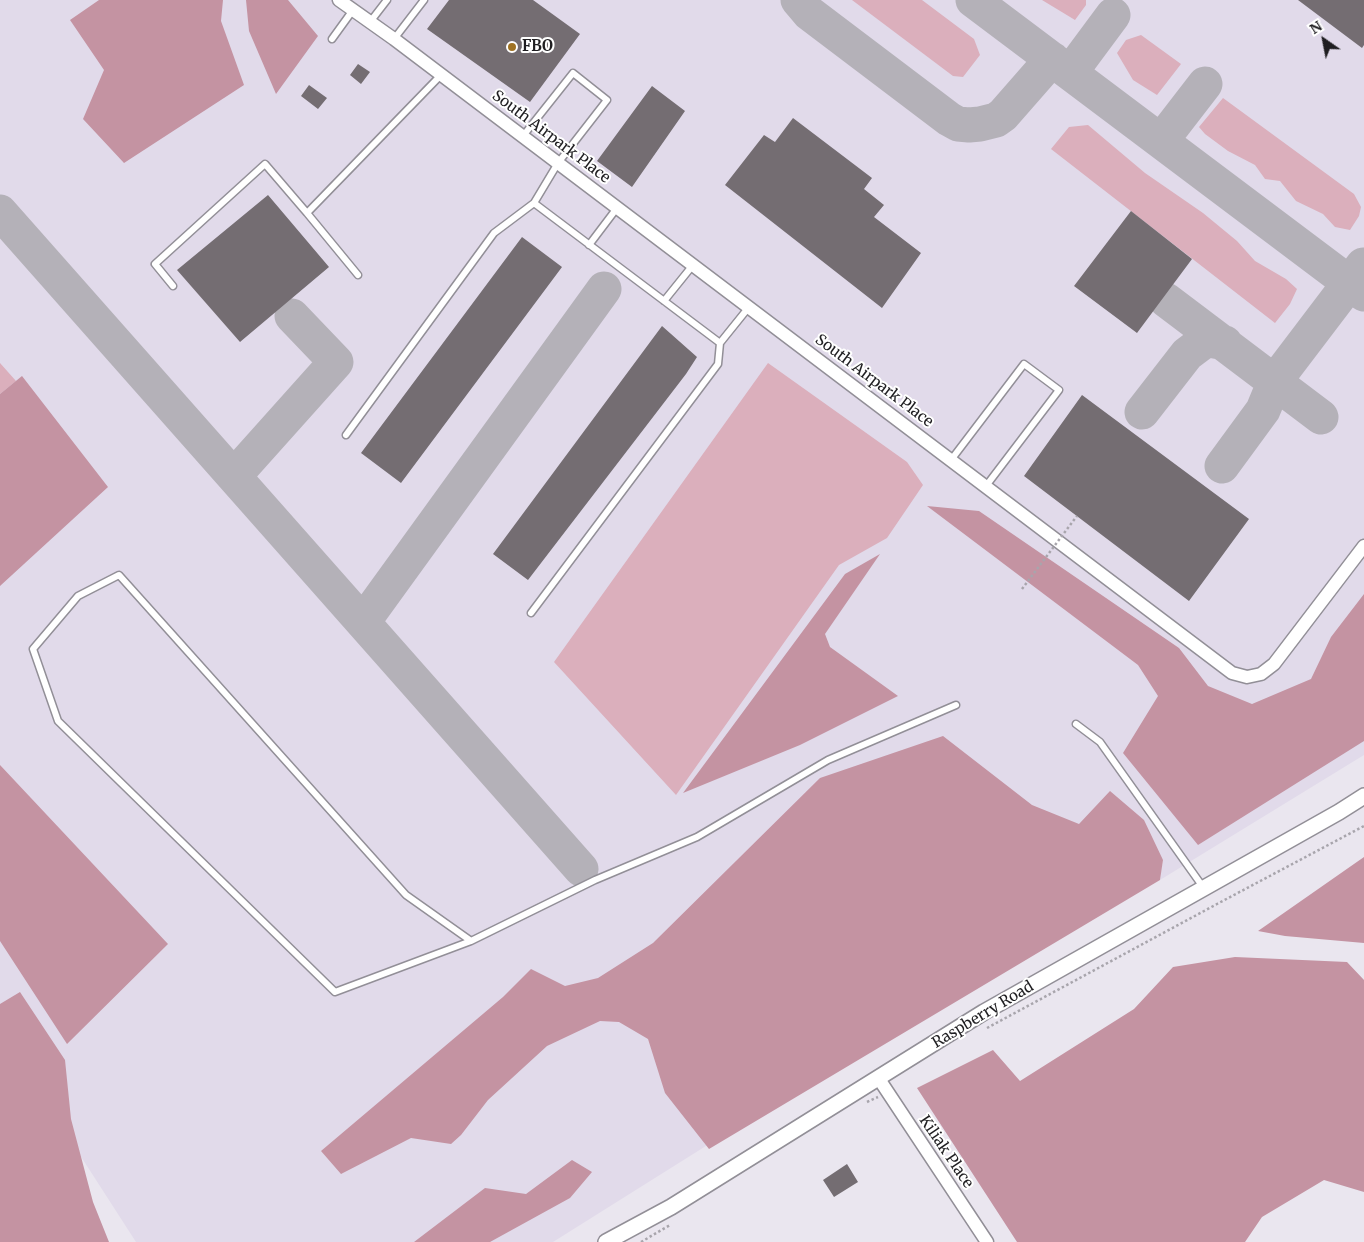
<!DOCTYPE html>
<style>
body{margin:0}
#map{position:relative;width:1364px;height:1242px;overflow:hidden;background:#eae6ef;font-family:Merriweather,serif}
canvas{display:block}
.north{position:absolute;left:1299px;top:15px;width:50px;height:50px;-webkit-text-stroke:4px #fff;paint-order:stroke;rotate:327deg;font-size:14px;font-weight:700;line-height:20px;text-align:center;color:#1f1e21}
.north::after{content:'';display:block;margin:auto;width:18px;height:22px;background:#1f1e21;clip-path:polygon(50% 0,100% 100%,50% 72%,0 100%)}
</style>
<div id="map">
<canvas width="1364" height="1242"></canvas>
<div class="north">N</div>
</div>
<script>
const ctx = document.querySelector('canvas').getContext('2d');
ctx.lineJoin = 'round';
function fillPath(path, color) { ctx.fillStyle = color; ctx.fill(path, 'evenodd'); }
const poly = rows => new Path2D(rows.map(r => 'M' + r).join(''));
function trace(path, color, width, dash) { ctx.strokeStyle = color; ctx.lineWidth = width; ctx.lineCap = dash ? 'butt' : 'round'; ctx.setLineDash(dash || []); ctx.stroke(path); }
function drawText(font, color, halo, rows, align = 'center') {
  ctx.font = font + ' Merriweather,serif'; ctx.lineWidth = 4; ctx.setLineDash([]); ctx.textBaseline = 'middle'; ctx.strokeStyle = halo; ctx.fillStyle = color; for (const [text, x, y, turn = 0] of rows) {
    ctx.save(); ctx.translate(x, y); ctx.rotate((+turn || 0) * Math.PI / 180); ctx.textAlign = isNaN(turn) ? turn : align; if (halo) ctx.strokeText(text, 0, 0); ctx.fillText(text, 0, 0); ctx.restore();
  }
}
fillPath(poly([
 [0,0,1364,0,1364,755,1160,880,1163,859,553,1242,136,1242,0,1031]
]), '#e1daea');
fillPath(poly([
 [852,0,922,0,974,39,980,55,963,77,953,76],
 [1042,0,1086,0,1086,5,1075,20],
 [1141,35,1181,64,1157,95,1133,80,1117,53,1126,40],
 [1223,98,1354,194,1361,207,1359,216,1350,230,1335,227,1323,214,1296,201,1280,181,1265,179,1255,165,1228,151,1205,134,1199,127],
 [1088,125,1145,173,1203,213,1237,241,1255,261,1286,279,1297,289,1290,304,1275,323,1051,149,1069,127],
 [0,363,16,381,0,394],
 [768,363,907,462,923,485,887,538,839,565,676,795,554,662]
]), '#dbafbc');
fillPath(poly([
 [99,0,223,0,221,21,244,85,124,163,83,119,104,70,70,20],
 [246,0,288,0,318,36,276,94,249,31],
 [22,376,108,487,0,586,0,394],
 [927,506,979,511,1179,648,1208,686,1252,704,1311,679,1331,637,1364,594,1364,741,1198,845,1123,753,1158,696,1138,665],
 [880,554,825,634,830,647,898,696,800,745,683,793,845,574],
 [943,736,1032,805,1079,824,1110,791,1144,820,1163,860,1160,880,709,1149,665,1093,648,1039,619,1022,600,1021,547,1046,488,1100,461,1135,451,1144,411,1138,341,1174,321,1151,503,997,531,969,565,986,598,978,653,943,820,778],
 [0,765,168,944,67,1044,0,941],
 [1364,857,1364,943,1285,936,1258,931],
 [1235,957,1347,962,1364,980,1364,1192,1324,1180,1262,1217,1245,1242,1017,1242,917,1088,993,1050,1020,1081,1134,1009,1173,967],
 [20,992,65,1060,71,1119,93,1202,109,1242,0,1242,0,1004],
 [572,1160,592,1172,570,1198,490,1242,414,1242,485,1188,526,1194]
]), '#c493a2');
trace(poly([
 [798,0,809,13,949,119,958,124,969,125,980,124,996,120,1003,115,1052,59],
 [973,0,1364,294],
 [1070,73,1113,15],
 [1161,141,1205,84],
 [0,212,581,869],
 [1166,300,1321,417],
 [1142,412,1187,354,1203,342,1210,340,1225,343],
 [1222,466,1263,410,1275,381,1363,265],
 [234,476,336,362,292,316],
 [363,622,604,289]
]), '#b4b1b8', 35);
fillPath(poly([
 [449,0,533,0,580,34,530,102,427,29],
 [1298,0,1364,0,1364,45,1362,48],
 [358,64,370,72,361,84,350,75],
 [309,85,327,98,318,109,301,96],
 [652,86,685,111,632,187,597,161],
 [793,118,872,178,864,189,884,205,874,217,921,253,882,308,725,185,764,135,775,142],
 [268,195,329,267,240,342,177,270],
 [1131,211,1192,259,1137,333,1074,286],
 [522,237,562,267,401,483,361,453],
 [662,326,697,357,686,374,528,580,493,554],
 [1082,395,1249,519,1189,601,1024,476],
 [847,1164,858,1182,834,1197,823,1180]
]), '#746d72');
const service = poly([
 [370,22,387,0],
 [332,39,353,10],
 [394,39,424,0],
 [523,136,573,73,607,100,558,163,534,203],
 [589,245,617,208],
 [358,275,307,213,441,75],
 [173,286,155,264,265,164,307,213],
 [664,301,693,265],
 [720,343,749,307],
 [346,435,494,233,534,203,720,343,718,364,531,613],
 [951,460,1024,364,1059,390,986,486],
 [1076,724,1100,742,1203,887],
 [471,941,335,992,58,721,33,649,78,596,119,575,406,895,471,941,595,880,697,837,828,760,956,705]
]);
const minor = poly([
 [339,0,394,39,1232,673,1247,677,1261,674,1274,664,1364,546],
 [879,1079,987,1242]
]);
const tertiary = poly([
 [606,1242,671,1207,984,1012,1339,812,1364,796]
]);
trace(service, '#928f97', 9);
trace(minor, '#928f97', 15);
trace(tertiary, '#928f97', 18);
trace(poly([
 [987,1028,1217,904,1364,826],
 [867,1102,878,1097],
 [641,1242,670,1225]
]), '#a8a5ac', 2.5, [2.5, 2.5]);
trace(service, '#fff', 6);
trace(minor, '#fff', 12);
trace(tertiary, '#fff', 15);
trace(poly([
 [1022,589,1077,516]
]), '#a8a5ac', 2.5, [2.5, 2.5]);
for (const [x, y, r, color] of [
 [512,47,5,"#9f7223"]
]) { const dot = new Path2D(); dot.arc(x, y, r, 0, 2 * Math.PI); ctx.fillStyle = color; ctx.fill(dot); trace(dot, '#fff', 2); }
drawText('bold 15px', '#1f1e21', '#fff', [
 ["FBO",522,47]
], 'left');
drawText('15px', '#1f1e21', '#fff', [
 ["South Airpark Place",551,137,37],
 ["South Airpark Place",874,381,37],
 ["Raspberry Road",983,1015,-31],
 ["Kiliak Place",946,1152,56]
]);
</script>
